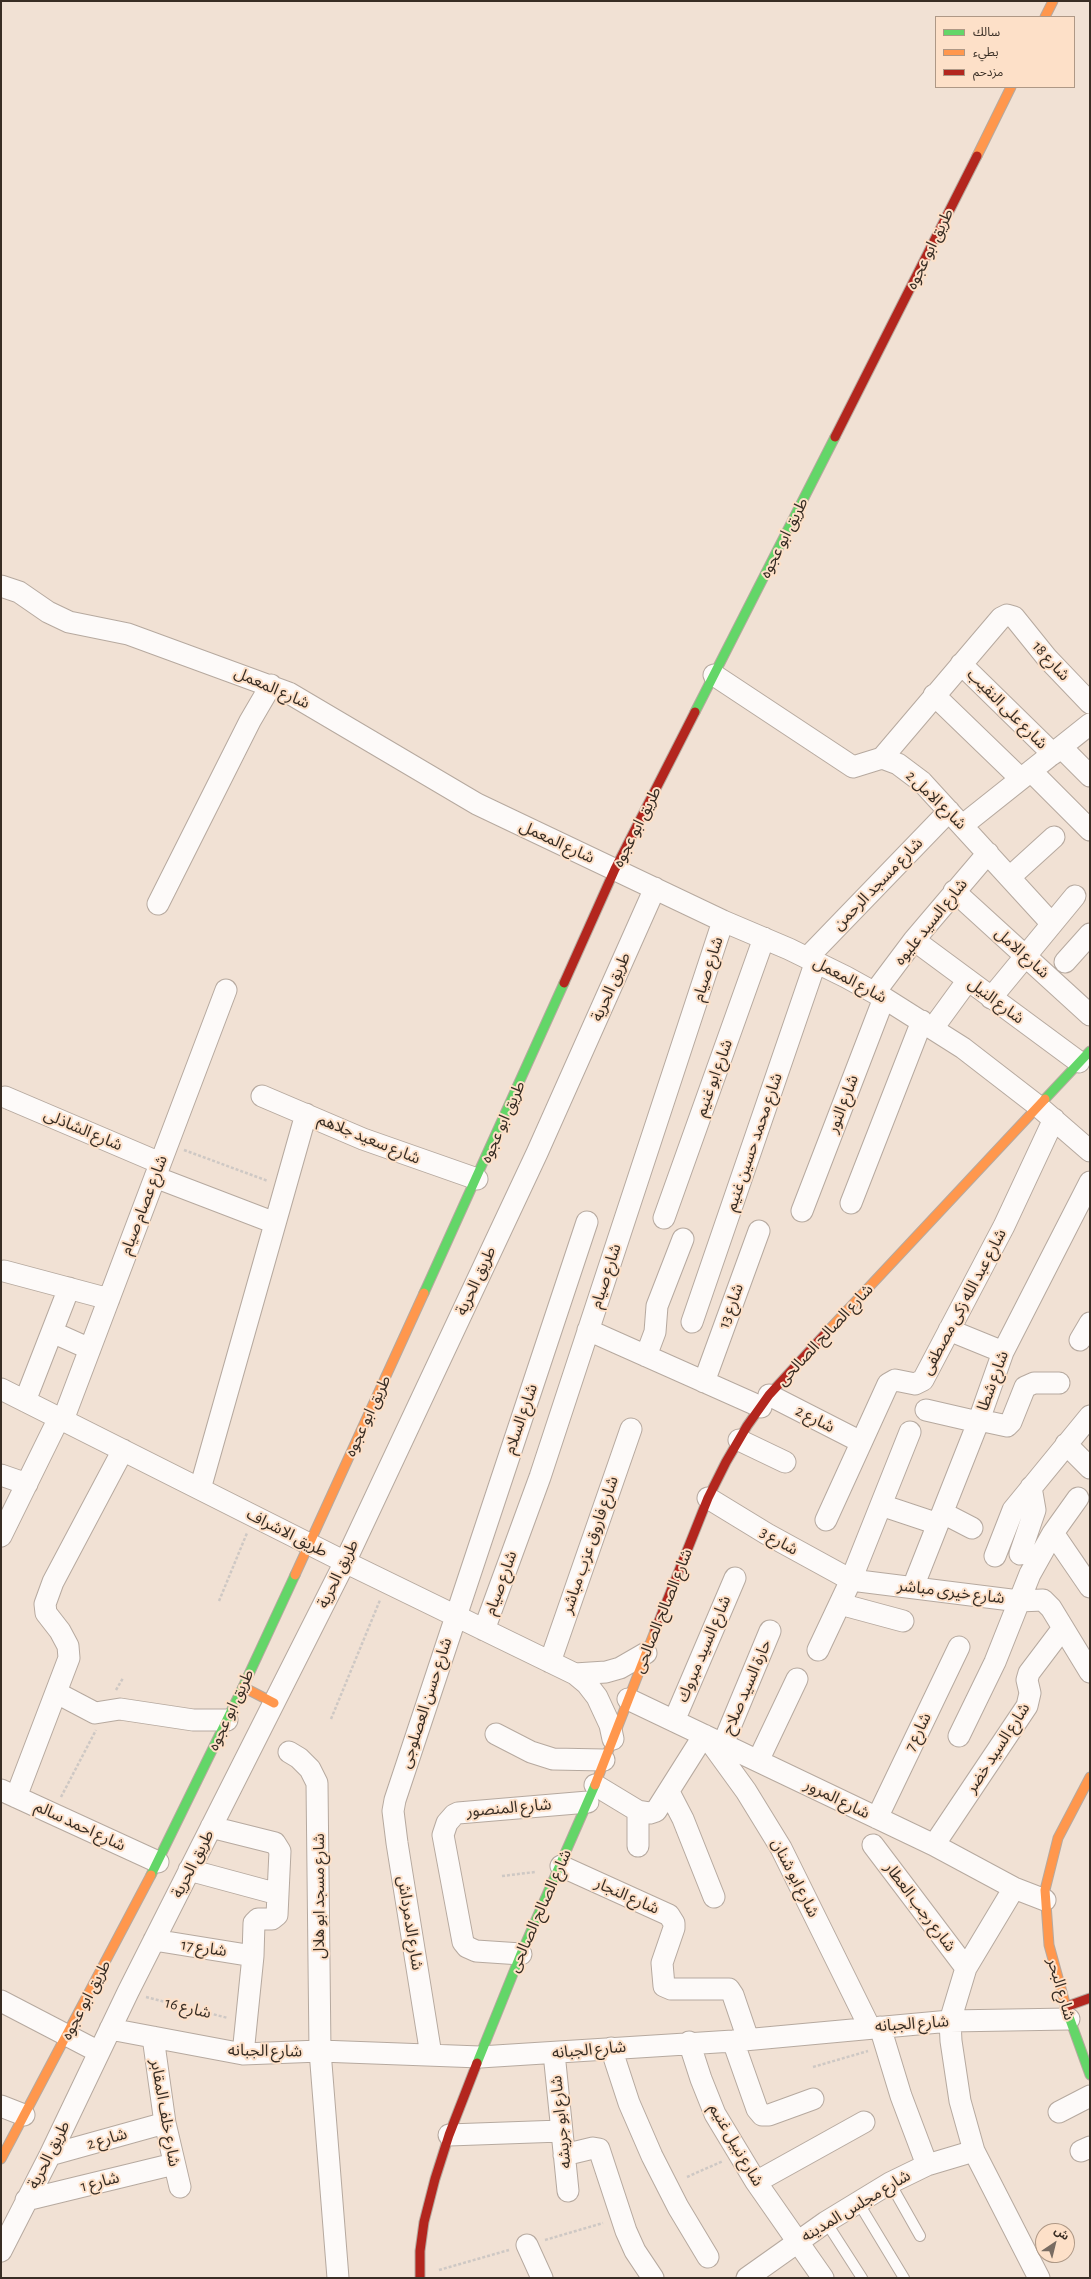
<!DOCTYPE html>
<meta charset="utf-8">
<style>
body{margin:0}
#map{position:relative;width:1091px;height:2279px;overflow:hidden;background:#f1e1d4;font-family:"Alegreya Sans","Noto Sans Arabic",sans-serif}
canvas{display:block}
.frame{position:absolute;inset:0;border:2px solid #382d24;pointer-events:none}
.legend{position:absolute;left:935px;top:16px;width:140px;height:72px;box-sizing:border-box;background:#fde0c8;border:1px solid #ae9886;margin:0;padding:5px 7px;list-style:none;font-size:12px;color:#382d24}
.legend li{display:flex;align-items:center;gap:8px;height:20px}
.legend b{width:20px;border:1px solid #ae9886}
.north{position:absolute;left:1035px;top:2223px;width:40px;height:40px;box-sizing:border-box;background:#fde0c8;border:1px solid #ae9886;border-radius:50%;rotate:35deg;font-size:11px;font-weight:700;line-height:16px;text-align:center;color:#382d24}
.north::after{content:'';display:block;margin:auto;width:14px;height:18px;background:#796c62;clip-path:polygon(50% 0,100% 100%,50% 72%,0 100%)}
</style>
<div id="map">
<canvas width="1091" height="2279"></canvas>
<div class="frame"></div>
<ul class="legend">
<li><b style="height:5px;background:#63d668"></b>سالك</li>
<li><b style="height:5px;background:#ff974d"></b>بطيء</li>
<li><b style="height:5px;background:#b3261e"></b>مزدحم</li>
</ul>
<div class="north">ش</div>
</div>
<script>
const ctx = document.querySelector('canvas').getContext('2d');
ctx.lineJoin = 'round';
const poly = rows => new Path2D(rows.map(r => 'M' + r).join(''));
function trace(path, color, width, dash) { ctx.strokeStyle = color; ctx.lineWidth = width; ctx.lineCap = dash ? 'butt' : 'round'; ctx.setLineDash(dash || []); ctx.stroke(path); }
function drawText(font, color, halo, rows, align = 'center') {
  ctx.font = font + ' "Alegreya Sans","Noto Sans Arabic",sans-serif'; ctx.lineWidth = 4; ctx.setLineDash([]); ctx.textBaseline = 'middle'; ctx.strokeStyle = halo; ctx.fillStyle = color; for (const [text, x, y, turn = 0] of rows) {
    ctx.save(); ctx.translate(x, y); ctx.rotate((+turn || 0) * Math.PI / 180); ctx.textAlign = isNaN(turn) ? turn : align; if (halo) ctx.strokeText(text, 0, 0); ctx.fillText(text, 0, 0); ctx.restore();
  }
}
const lane = poly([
 [890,2183,920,2236],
 [858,2202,904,2278],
 [826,2222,862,2278]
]);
const street = poly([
 [1,586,19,592,48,612,69,622,128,634,289,693,477,804,723,921,789,949,846,977,884,998,963,1048,1038,1106,1090,1151],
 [961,664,1053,754],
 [714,675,853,767,882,758,898,764,922,782,1052,924],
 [934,695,1021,779],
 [1061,747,1090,776],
 [882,758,1001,618,1007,615,1014,617,1047,658,1090,703],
 [1031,771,1090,830],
 [963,825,1090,724],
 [1010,877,1054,837],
 [954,891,1090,1015],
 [158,904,250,721,271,685],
 [914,940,1079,1062],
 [808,957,949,811],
 [1065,962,1090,934],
 [875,992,914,940,988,853],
 [991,998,1075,896],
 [933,1028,968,980],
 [262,1096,363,1139,477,1179],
 [5,1097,160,1163],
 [155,1177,275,1223],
 [851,1203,922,1021],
 [802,1211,884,998],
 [664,1218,764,938],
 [4,1271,109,1299],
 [692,1322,816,961],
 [588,1330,761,1407],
 [949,1330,1003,1352],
 [52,1332,90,1349],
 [1080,1340,1090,1323],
 [646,1356,655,1332,657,1306,683,1239],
 [704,1382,759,1231],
 [1,1389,345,1562,575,1674,587,1684,597,1697,610,1725,613,1739],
 [769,1395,861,1442],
 [25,1401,69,1288],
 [926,1410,978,1422],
 [63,1420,226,990],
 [979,1420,1007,1426,1011,1422,1025,1387,1034,1383,1059,1383],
 [739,1440,785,1462],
 [1066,1444,1090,1468],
 [1,1475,27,1484],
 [200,1489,306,1114],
 [708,1498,767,1534,851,1580,1019,1601,1043,1600,1051,1608,1090,1672],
 [881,1505,938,1524],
 [943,1513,972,1528],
 [826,1520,888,1384,895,1380,915,1384,923,1380,1004,1226,1054,1119],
 [1053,1533,1090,1587],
 [1,1536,59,1418],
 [1020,1554,1035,1510,1031,1487],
 [995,1556,1013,1510,1090,1416],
 [913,1587,979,1420,1003,1352,1090,1182],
 [840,1604,903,1621],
 [484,1630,540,1477,723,921],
 [818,1650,851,1580,910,1432],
 [550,1662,631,1429],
 [575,1674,606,1672,620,1668,646,1653],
 [57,1693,95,1713,120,1709,193,1720,227,1720],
 [628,1699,934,1845,1014,1888,1045,1900],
 [674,1721,735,1578],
 [496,1734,531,1752,553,1759,604,1760],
 [959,1736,995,1662,1030,1574,1053,1533,1078,1498],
 [709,1740,746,1791,781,1848,870,2028],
 [723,1744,770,1631],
 [289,1752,299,1758,310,1769,317,1783,320,2051,338,2278],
 [758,1761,797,1679],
 [595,1785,638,1811,650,1813,656,1811,704,1735],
 [1,1790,158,1862],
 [669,1792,683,1819,714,1897],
 [16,1797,69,1658,68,1646,60,1631,46,1613,45,1604,53,1582,123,1450],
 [638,1811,638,1846],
 [877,1818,959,1647],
 [211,1827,275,1843,280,1851,277,1915,272,1919,258,1919,254,1923,253,1956,243,2054],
 [873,1845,966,1968],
 [934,1845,1027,1706,1030,1693,1027,1680,1029,1673,1063,1628],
 [561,1866,669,1915,674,1923,674,1928,662,1963,664,1986,671,1989,729,1989,733,1995,748,2039],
 [189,1870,278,1894],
 [1014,1888,966,1968,950,2021,951,2041,960,2101,974,2151,1039,2278],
 [154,1940,253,1956],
 [521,1954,476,1951,467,1947,463,1942,443,1835,447,1823,454,1815,458,1813,588,1802],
 [1,2001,99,2052],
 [880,2027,901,2096,927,2165],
 [110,2029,243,2054,320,2051,480,2057,733,2041,950,2021,1069,2019],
 [153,2037,165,2123,180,2187],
 [733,2041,757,2109,762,2115,769,2115,813,2099],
 [689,2042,701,2079,715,2114,756,2182,823,2278],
 [611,2048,629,2103,652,2156,678,2207,708,2257],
 [554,2053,568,2191],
 [431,2055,397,1843,393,1811,395,1800,587,1222],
 [1,2106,24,2115],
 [1059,2112,1090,2096],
 [449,2135,561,2131],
 [1081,2151,1090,2147],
 [50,2155,165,2123],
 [564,2155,593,2148,599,2149,626,2231,635,2251,653,2278],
 [756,2182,864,2122],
 [26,2200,174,2164],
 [527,2245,542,2278],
 [1,2251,50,2155,128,1992,345,1562,537,1153,655,888],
 [747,2278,826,2222,890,2183,927,2165,974,2151]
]);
const fast = poly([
 [695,712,835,437],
 [1045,1099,1090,1051],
 [424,1293,564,983],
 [151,1875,243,1687,295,1575],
 [1068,2014,1090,2075],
 [477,2063,521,1954,595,1785]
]);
const slow = poly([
 [1045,17,1053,1],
 [977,156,1011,87],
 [826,1333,1045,1099],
 [295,1575,424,1293],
 [243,1687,274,1703],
 [595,1785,655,1631],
 [1068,2014,1049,1945,1045,1890,1058,1838,1090,1777],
 [1,2159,151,1875]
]);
const jam = poly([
 [835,437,977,156],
 [564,983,615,869,695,712],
 [655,1631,708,1498,726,1462,747,1426,769,1395,826,1333],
 [1065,2007,1090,1998],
 [420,2278,420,2251,424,2222,435,2179,449,2135,477,2063]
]);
trace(lane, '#b6a99f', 12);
trace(street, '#b6a99f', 23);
trace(fast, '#b6a99f', 11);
trace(slow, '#b6a99f', 11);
trace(jam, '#b6a99f', 11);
trace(poly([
 [184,1150,268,1181],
 [219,1601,247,1533],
 [116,1690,123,1678],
 [331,1719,380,1600],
 [61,1797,96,1730],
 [502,1876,535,1872],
 [146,1997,228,2018],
 [813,2067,868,2051],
 [687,2177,723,2161],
 [545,2240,603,2223],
 [439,2270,509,2250]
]), '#cec8c4', 2.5, [3, 2]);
trace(lane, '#fdfaf9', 10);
trace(street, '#fdfaf9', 21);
trace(fast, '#63d668', 9);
trace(slow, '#ff974d', 9);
trace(jam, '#b3261e', 9);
drawText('16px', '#382d24', '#fde0c8', [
 ["طريق ابو عجوه",930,249,-64],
 ["طريق ابو عجوه",784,538,-63],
 ["شارع 18",1051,661,48],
 ["شارع المعمل",272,688,24],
 ["شارع على النقيب",1007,709,45],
 ["شارع الامل 2",936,800,44],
 ["طريق ابو عجوه",637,827,-63],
 ["شارع المعمل",557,842,25],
 ["شارع مسجد الرحمن",878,884,-46],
 ["شارع السيد عليوه",931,922,-51],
 ["شارع الامل",1022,953,42],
 ["شارع صيام",708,969,-72],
 ["شارع المعمل",850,980,28],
 ["طريق الحرية",611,987,-66],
 ["شارع النيل",996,1001,37],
 ["شارع ابو غنيم",714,1078,-70],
 ["شارع النور",843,1104,-69],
 ["طريق ابو عجوه",503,1122,-66],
 ["شارع الشاذلى",83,1130,23],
 ["شارع سعيد جلاهم",369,1139,22],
 ["شارع محمد حسين غنيم",754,1142,-71],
 ["شارع عصام صيام",144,1205,-69],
 ["شارع صيام",606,1276,-72],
 ["طريق الحرية",476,1281,-65],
 ["شارع عبد الله زكى مصطفى",964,1302,-62],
 ["شارع 13",731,1306,-70],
 ["شارع الصالح الصالحى",825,1335,-47],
 ["شارع شطا",993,1381,-70],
 ["طريق ابو عجوه",368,1416,-65],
 ["شارع السلام",521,1419,-71],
 ["شارع 2",815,1419,27],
 ["طريق الاشراف",287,1533,27],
 ["شارع 3",779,1541,30],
 ["شارع فاروق عزب مباشر",590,1545,-71],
 ["طريق الحرية",338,1574,-64],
 ["شارع صيام",501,1583,-70],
 ["شارع خيرى مباشر",951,1592,7],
 ["شارع الصالح الصالحى",663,1611,-68],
 ["شارع السيد مبروك",704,1649,-67],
 ["حارة السيد صلاح",747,1687,-67],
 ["شارع حسن العصلوجى",426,1703,-72],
 ["طريق ابو عجوه",231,1710,-65],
 ["شارع 7",918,1732,-64],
 ["شارع السيد خضر",998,1748,-57],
 ["شارع المرور",837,1799,26],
 ["شارع المنصور",509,1808,-5],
 ["شارع احمد سالم",80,1826,25],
 ["طريق الحرية",193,1864,-63],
 ["شارع ابو شنان",795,1878,63],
 ["شارع مسجد ابو هلال",319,1896,-90],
 ["شارع النجار",627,1896,24],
 ["شارع رجب العطار",920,1907,53],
 ["شارع الصالح الصالحى",540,1911,-66],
 ["شارع الدمرداش",410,1923,81],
 ["شارع 17",204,1948,9],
 ["شارع البحر",1061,1989,74],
 ["طريق ابو عجوه",86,2000,-62],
 ["شارع 16",188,2008,14],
 ["شارع الجبانه",912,2024,-4],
 ["شارع الجبانه",589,2050,-5],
 ["شارع الجبانه",265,2051,1],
 ["شارع خلف المقابر",165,2113,80],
 ["شارع ابو جريشه",561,2122,-96],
 ["شارع 2",107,2139,-16],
 ["شارع نبيل غنيم",736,2145,60],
 ["طريق الحرية",49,2155,-63],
 ["شارع 1",100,2182,-14],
 ["شارع مجلس المدينه",856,2206,-31]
]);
</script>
